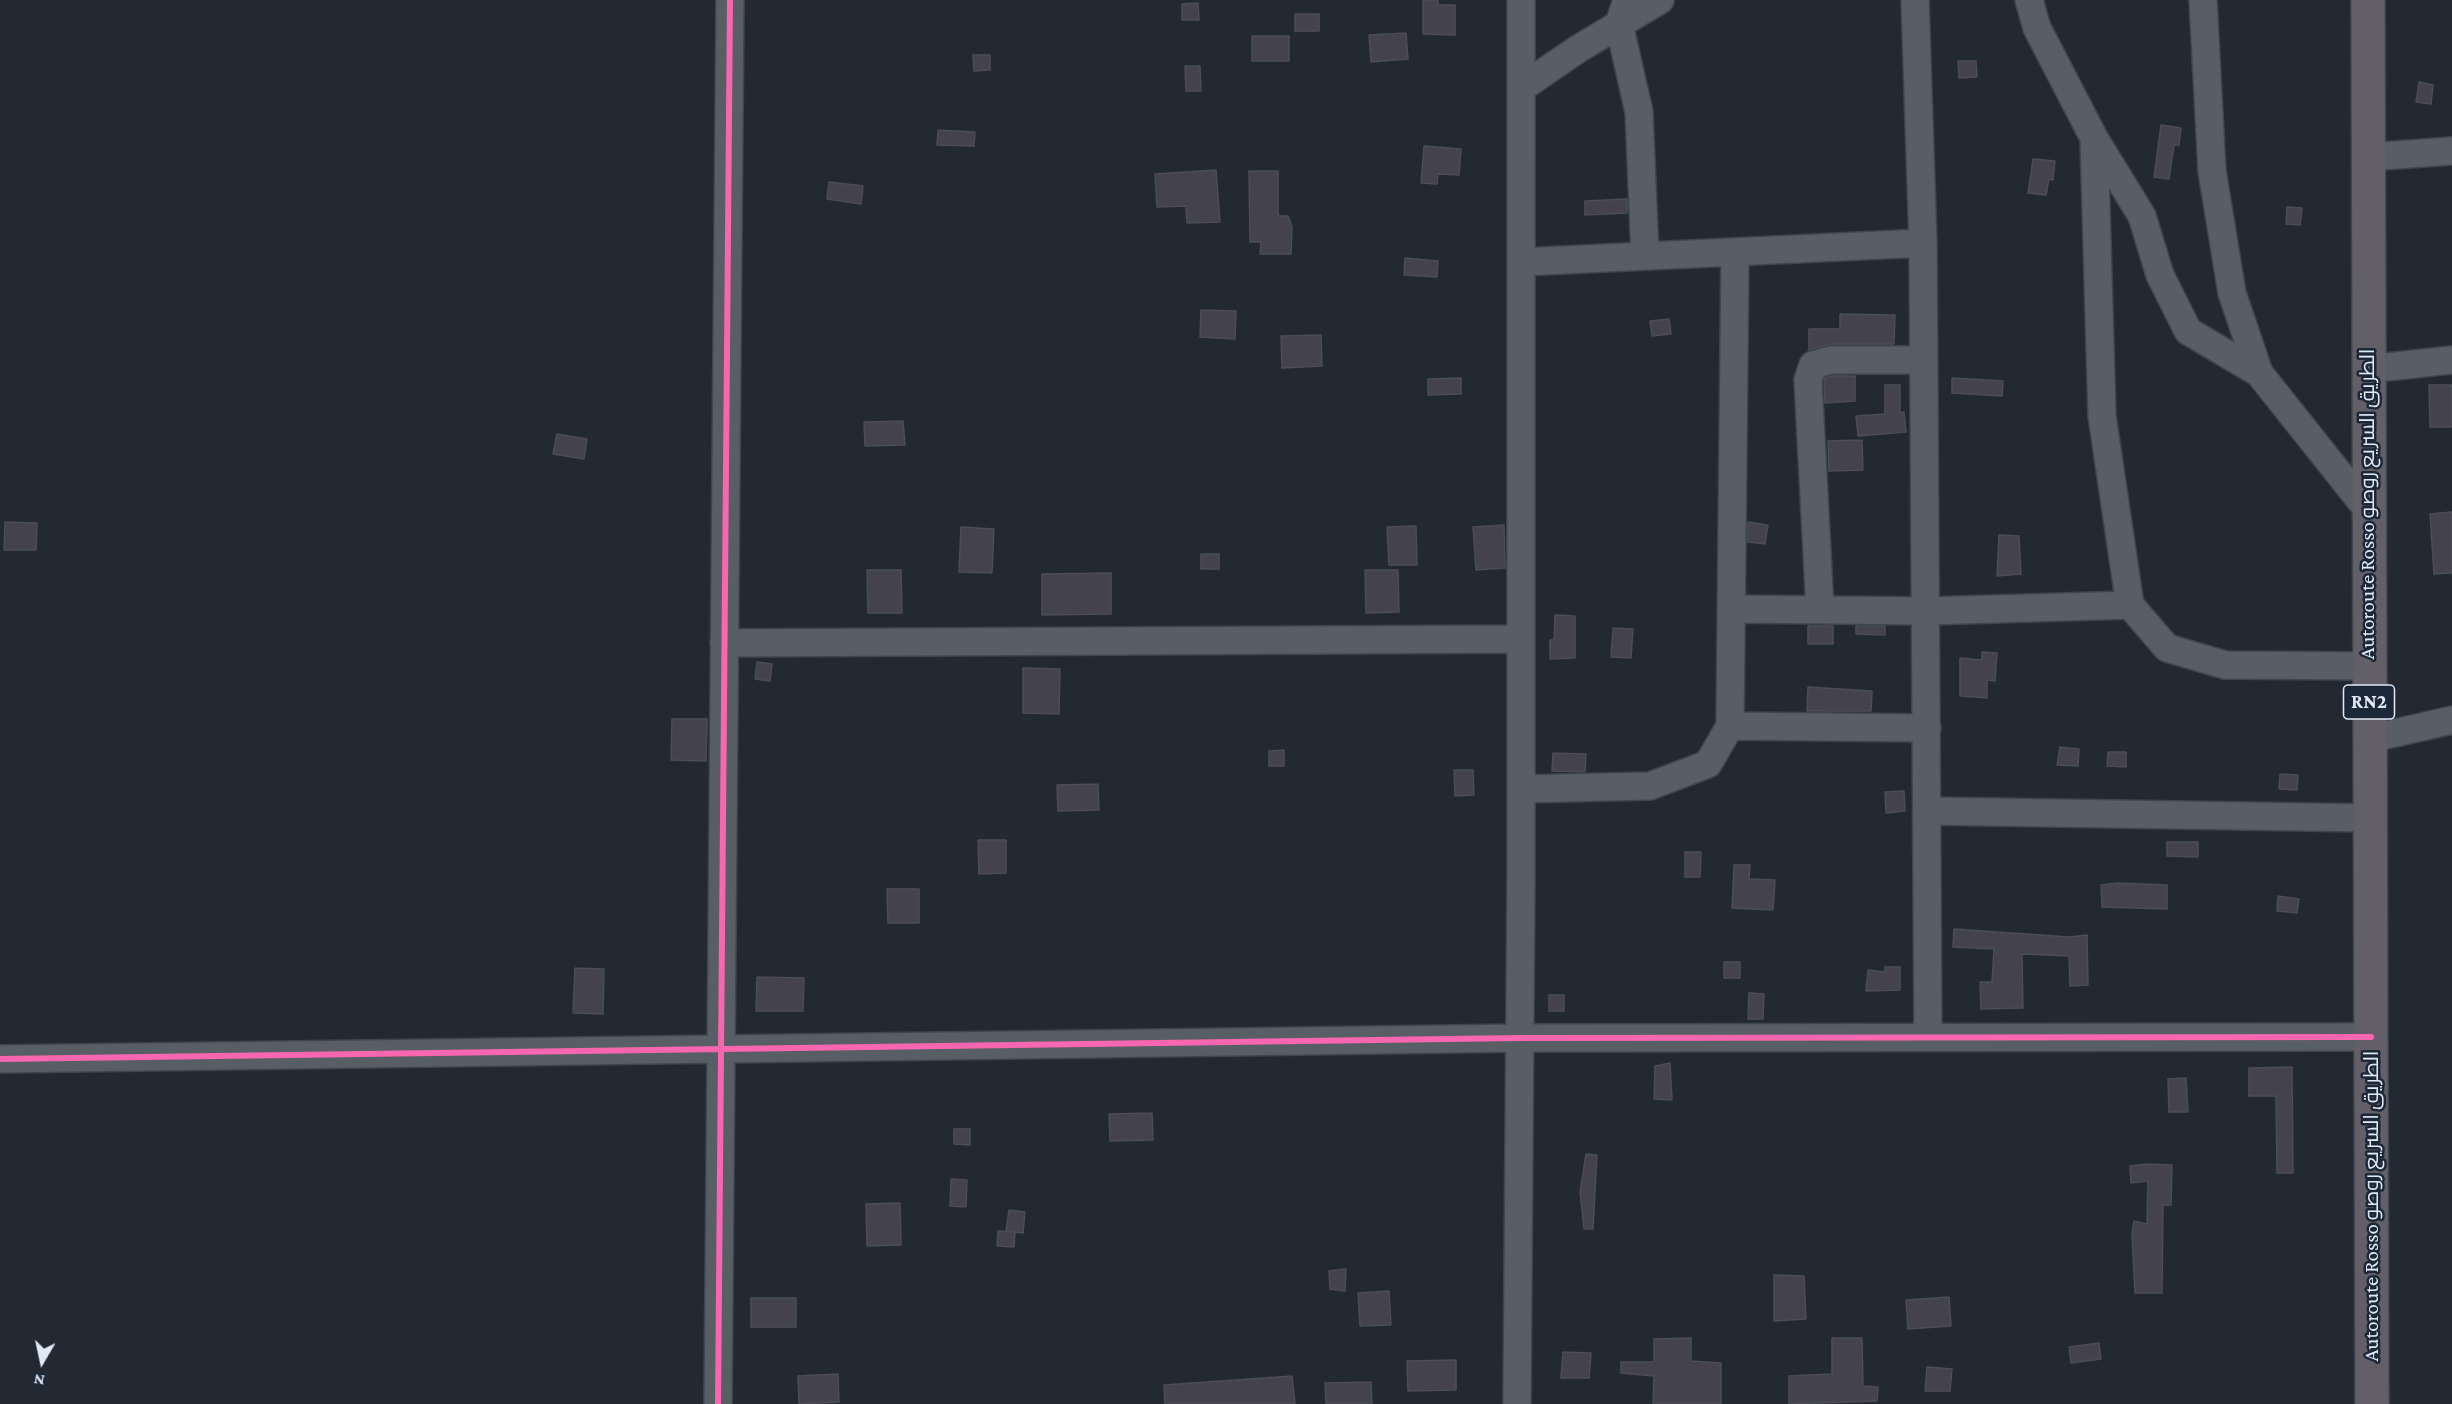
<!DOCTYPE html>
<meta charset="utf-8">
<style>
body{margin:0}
#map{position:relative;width:2452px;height:1404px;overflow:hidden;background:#222932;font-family:"Crimson Pro",serif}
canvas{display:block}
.north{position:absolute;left:12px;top:1332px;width:60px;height:60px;-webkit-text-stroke:4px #1c2838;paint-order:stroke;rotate:189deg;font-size:16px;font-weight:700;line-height:24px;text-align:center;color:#e1e9f4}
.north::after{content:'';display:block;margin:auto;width:21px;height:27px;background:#e1e9f4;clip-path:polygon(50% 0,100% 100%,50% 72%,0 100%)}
</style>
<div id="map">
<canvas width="2452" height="1404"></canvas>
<div class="north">N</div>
</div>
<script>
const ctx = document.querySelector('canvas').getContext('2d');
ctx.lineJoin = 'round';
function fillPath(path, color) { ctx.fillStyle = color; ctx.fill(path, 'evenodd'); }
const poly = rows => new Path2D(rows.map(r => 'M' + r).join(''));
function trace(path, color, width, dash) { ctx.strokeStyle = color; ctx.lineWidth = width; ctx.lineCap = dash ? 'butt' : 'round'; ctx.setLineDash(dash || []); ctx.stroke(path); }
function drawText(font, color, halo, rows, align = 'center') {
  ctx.font = font + ' "Crimson Pro",Cairo,serif'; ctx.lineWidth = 5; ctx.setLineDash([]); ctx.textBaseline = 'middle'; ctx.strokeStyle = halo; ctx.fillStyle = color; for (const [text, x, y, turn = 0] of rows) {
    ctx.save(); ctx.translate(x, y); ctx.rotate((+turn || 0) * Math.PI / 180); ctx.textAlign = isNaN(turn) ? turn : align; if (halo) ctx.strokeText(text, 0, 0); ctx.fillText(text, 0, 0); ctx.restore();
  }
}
const building = poly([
 [1423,0,1438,0,1438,5,1455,5,1455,35,1423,34,1423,0],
 [1198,3,1199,20,1182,20,1182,4,1198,3],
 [1295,14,1319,14,1319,31,1295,31,1295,14],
 [1406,33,1408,59,1371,62,1369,35,1406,33],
 [1252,36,1289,36,1289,61,1252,61,1252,36],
 [973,55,990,55,990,70,974,71,973,55],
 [1958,61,1976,61,1977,77,1959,78,1958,61],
 [1185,66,1200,66,1201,91,1186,91,1185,66],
 [2419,82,2433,85,2431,104,2416,102,2419,82],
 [2161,125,2181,128,2179,145,2174,145,2169,179,2154,177,2161,125],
 [938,130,975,132,974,146,937,145,938,130],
 [1424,146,1461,149,1459,175,1438,174,1437,184,1421,183,1424,146],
 [2033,159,2055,161,2053,180,2049,179,2046,195,2028,193,2033,159],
 [1216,170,1220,222,1187,223,1186,206,1157,207,1155,174,1216,170],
 [1249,171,1278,171,1278,216,1288,216,1292,227,1291,254,1260,254,1261,242,1250,242,1249,171],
 [829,182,863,186,861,204,827,199,829,182],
 [1627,199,1627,213,1585,215,1585,201,1627,199],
 [2287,207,2302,208,2300,225,2286,224,2287,207],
 [1405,258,1438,261,1437,277,1404,275,1405,258],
 [1201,310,1236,311,1235,339,1200,337,1201,310],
 [1840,314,1895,315,1894,344,1831,344,1809,350,1809,329,1840,329,1840,314],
 [1669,319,1671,334,1652,336,1650,321,1669,319],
 [1321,335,1322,366,1282,368,1281,336,1321,335],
 [1833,376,1855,376,1855,401,1825,403,1824,382,1825,378,1833,376],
 [1461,378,1461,394,1428,395,1428,379,1461,378],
 [1952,378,2003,381,2002,396,1952,393,1952,378],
 [1885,385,1900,385,1900,413,1904,412,1906,432,1858,436,1856,416,1885,414,1885,385],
 [2429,385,2452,385,2452,427,2430,427,2429,385],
 [903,421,905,445,865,446,864,422,903,421],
 [557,434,587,439,584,459,553,454,557,434],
 [1862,440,1863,470,1829,471,1828,441,1862,440],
 [2452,512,2452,573,2434,574,2430,514,2452,512],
 [5,522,37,523,36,550,4,550,5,522],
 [1748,522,1768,525,1765,544,1748,542,1748,522],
 [1504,525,1505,568,1476,570,1473,527,1504,525],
 [1416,526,1417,565,1389,565,1387,527,1416,526],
 [961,527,994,529,992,573,959,572,961,527],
 [1999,535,2019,536,2021,574,1997,576,1999,535],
 [1201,554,1219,554,1219,569,1201,569,1201,554],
 [867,570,901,570,902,613,868,613,867,570],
 [1365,570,1398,570,1399,612,1366,613,1365,570],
 [1111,573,1111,614,1042,615,1042,574,1111,573],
 [1555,615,1575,616,1575,658,1550,659,1550,640,1554,640,1555,615],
 [1808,626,1833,626,1833,644,1808,644,1808,626],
 [1856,626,1885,626,1885,635,1856,634,1856,626],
 [1613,628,1633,629,1631,658,1611,657,1613,628],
 [1982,652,1997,653,1995,681,1987,680,1987,698,1960,696,1960,658,1982,660,1982,652],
 [757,662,772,664,770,681,755,679,757,662],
 [1023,668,1060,669,1059,714,1023,713,1023,668],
 [1808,687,1872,691,1871,711,1807,711,1808,687],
 [672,719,707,719,706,761,671,760,672,719],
 [2060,747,2079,749,2078,766,2057,765,2060,747],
 [1284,750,1284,766,1269,766,1269,751,1284,750],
 [2108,752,2126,752,2126,767,2107,766,2108,752],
 [1553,753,1586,754,1585,772,1552,771,1553,753],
 [1454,770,1473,770,1474,795,1455,796,1454,770],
 [2280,774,2298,775,2297,790,2279,789,2280,774],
 [1098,784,1099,810,1058,811,1057,785,1098,784],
 [1904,791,1905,811,1886,813,1885,792,1904,791],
 [978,840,1006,840,1006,873,979,874,978,840],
 [2167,842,2198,842,2198,857,2167,856,2167,842],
 [1685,852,1701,852,1700,877,1685,877,1685,852],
 [1734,865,1750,865,1749,879,1775,880,1773,910,1732,908,1734,865],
 [2118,883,2167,885,2167,909,2102,907,2101,885,2118,883],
 [887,889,919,889,919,923,888,923,887,889],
 [2278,896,2299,899,2297,913,2277,911,2278,896],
 [1954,929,2069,937,2087,935,2088,985,2070,986,2069,956,2022,954,2023,1008,1981,1009,1980,982,1992,982,1994,949,1953,947,1954,929],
 [1724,962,1740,962,1740,978,1724,978,1724,962],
 [1885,967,1900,967,1900,990,1866,991,1868,970,1885,972,1885,967],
 [575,968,604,969,603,1014,573,1013,575,968],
 [757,977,804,978,803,1011,756,1011,757,977],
 [1749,993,1764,994,1763,1019,1748,1019,1749,993],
 [1549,995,1564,995,1564,1011,1549,1011,1549,995],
 [1670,1063,1672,1100,1654,1099,1655,1066,1670,1063],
 [2292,1067,2293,1173,2277,1173,2276,1096,2249,1096,2249,1068,2292,1067],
 [2186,1078,2188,1112,2169,1112,2168,1079,2186,1078],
 [1152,1113,1153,1140,1110,1141,1109,1114,1152,1113],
 [954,1129,970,1129,970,1145,954,1144,954,1129],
 [1586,1154,1597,1155,1593,1229,1584,1229,1580,1192,1586,1154],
 [2147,1164,2172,1165,2171,1205,2163,1205,2162,1293,2135,1293,2132,1234,2134,1221,2147,1224,2148,1181,2131,1183,2130,1166,2147,1164],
 [951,1179,967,1180,966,1207,950,1206,951,1179],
 [900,1203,901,1245,867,1246,866,1204,900,1203],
 [1009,1210,1025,1212,1023,1233,1006,1231,1009,1210],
 [998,1231,1015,1232,1014,1247,997,1246,998,1231],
 [1346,1269,1345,1291,1330,1289,1329,1271,1346,1269],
 [1774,1275,1804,1276,1806,1319,1774,1321,1774,1275],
 [1389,1291,1391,1325,1360,1326,1358,1293,1389,1291],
 [1949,1297,1951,1326,1908,1329,1906,1300,1949,1297],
 [751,1298,796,1298,796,1327,751,1327,751,1298],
 [1691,1338,1691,1361,1721,1363,1721,1404,1653,1404,1654,1376,1621,1373,1621,1362,1654,1362,1654,1339,1691,1338],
 [1832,1338,1862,1338,1863,1386,1878,1387,1877,1401,1789,1404,1789,1376,1832,1374,1832,1338],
 [2099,1343,2101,1359,2071,1363,2069,1347,2099,1343],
 [1563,1352,1591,1353,1589,1378,1561,1378,1563,1352],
 [1456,1360,1456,1390,1408,1391,1407,1361,1456,1360],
 [1927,1367,1952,1369,1950,1391,1925,1391,1927,1367],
 [838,1374,839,1402,799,1404,798,1376,838,1374],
 [1292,1376,1295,1404,1165,1404,1164,1385,1292,1376],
 [1371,1382,1372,1404,1326,1404,1325,1383,1371,1382]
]);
fillPath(building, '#43424d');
trace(building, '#4c4d55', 1.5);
const minor = poly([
 [1627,0,1619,24,1639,112,1645,256],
 [1915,0,1923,243,1928,1037],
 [2029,0,2037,28,2094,138,2142,216,2160,275,2188,331,2259,373,2368,510],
 [2203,0,2212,171,2232,293,2259,373],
 [1521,88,1578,49,1660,0],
 [2094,138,2102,416,2130,605,2167,648,2225,665,2368,666],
 [2368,157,2452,151],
 [1521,262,1923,243],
 [2368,369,2452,360],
 [1731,609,1927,611,2130,605],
 [1820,610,1808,380,1813,365,1831,360,1924,360],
 [724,643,1521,639],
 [1730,726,1735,252],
 [2369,739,2452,720],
 [1521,789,1650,786,1708,764,1730,726,1927,728],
 [1927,811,2369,818],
 [0,1059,1520,1038,2371,1037],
 [718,1404,730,0],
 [1517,1404,1521,875,1521,0]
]);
const highway = poly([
 [2368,0,2372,1404]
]);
trace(minor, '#3f454d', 30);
trace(highway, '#3f454d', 36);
trace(minor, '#585e65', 27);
trace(highway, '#635f68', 33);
trace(poly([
 [0,1059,1520,1038,2371,1037],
 [718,1404,730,0]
]), '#f766af', 6);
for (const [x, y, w] of [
 [2369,702,51]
]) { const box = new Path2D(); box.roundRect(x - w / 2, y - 17, w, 34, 4.5); ctx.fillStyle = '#1c2838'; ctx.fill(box); trace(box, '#e1e9f4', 1.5); }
drawText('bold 20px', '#e1e9f4', null, [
 ["RN2",2369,702]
]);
drawText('21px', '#e1e9f4', '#1c2838', [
 ["Autoroute Rosso الطريق السريع روصو",2368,504,-90],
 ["Autoroute Rosso الطريق السريع روصو",2372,1206,-90]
]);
</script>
